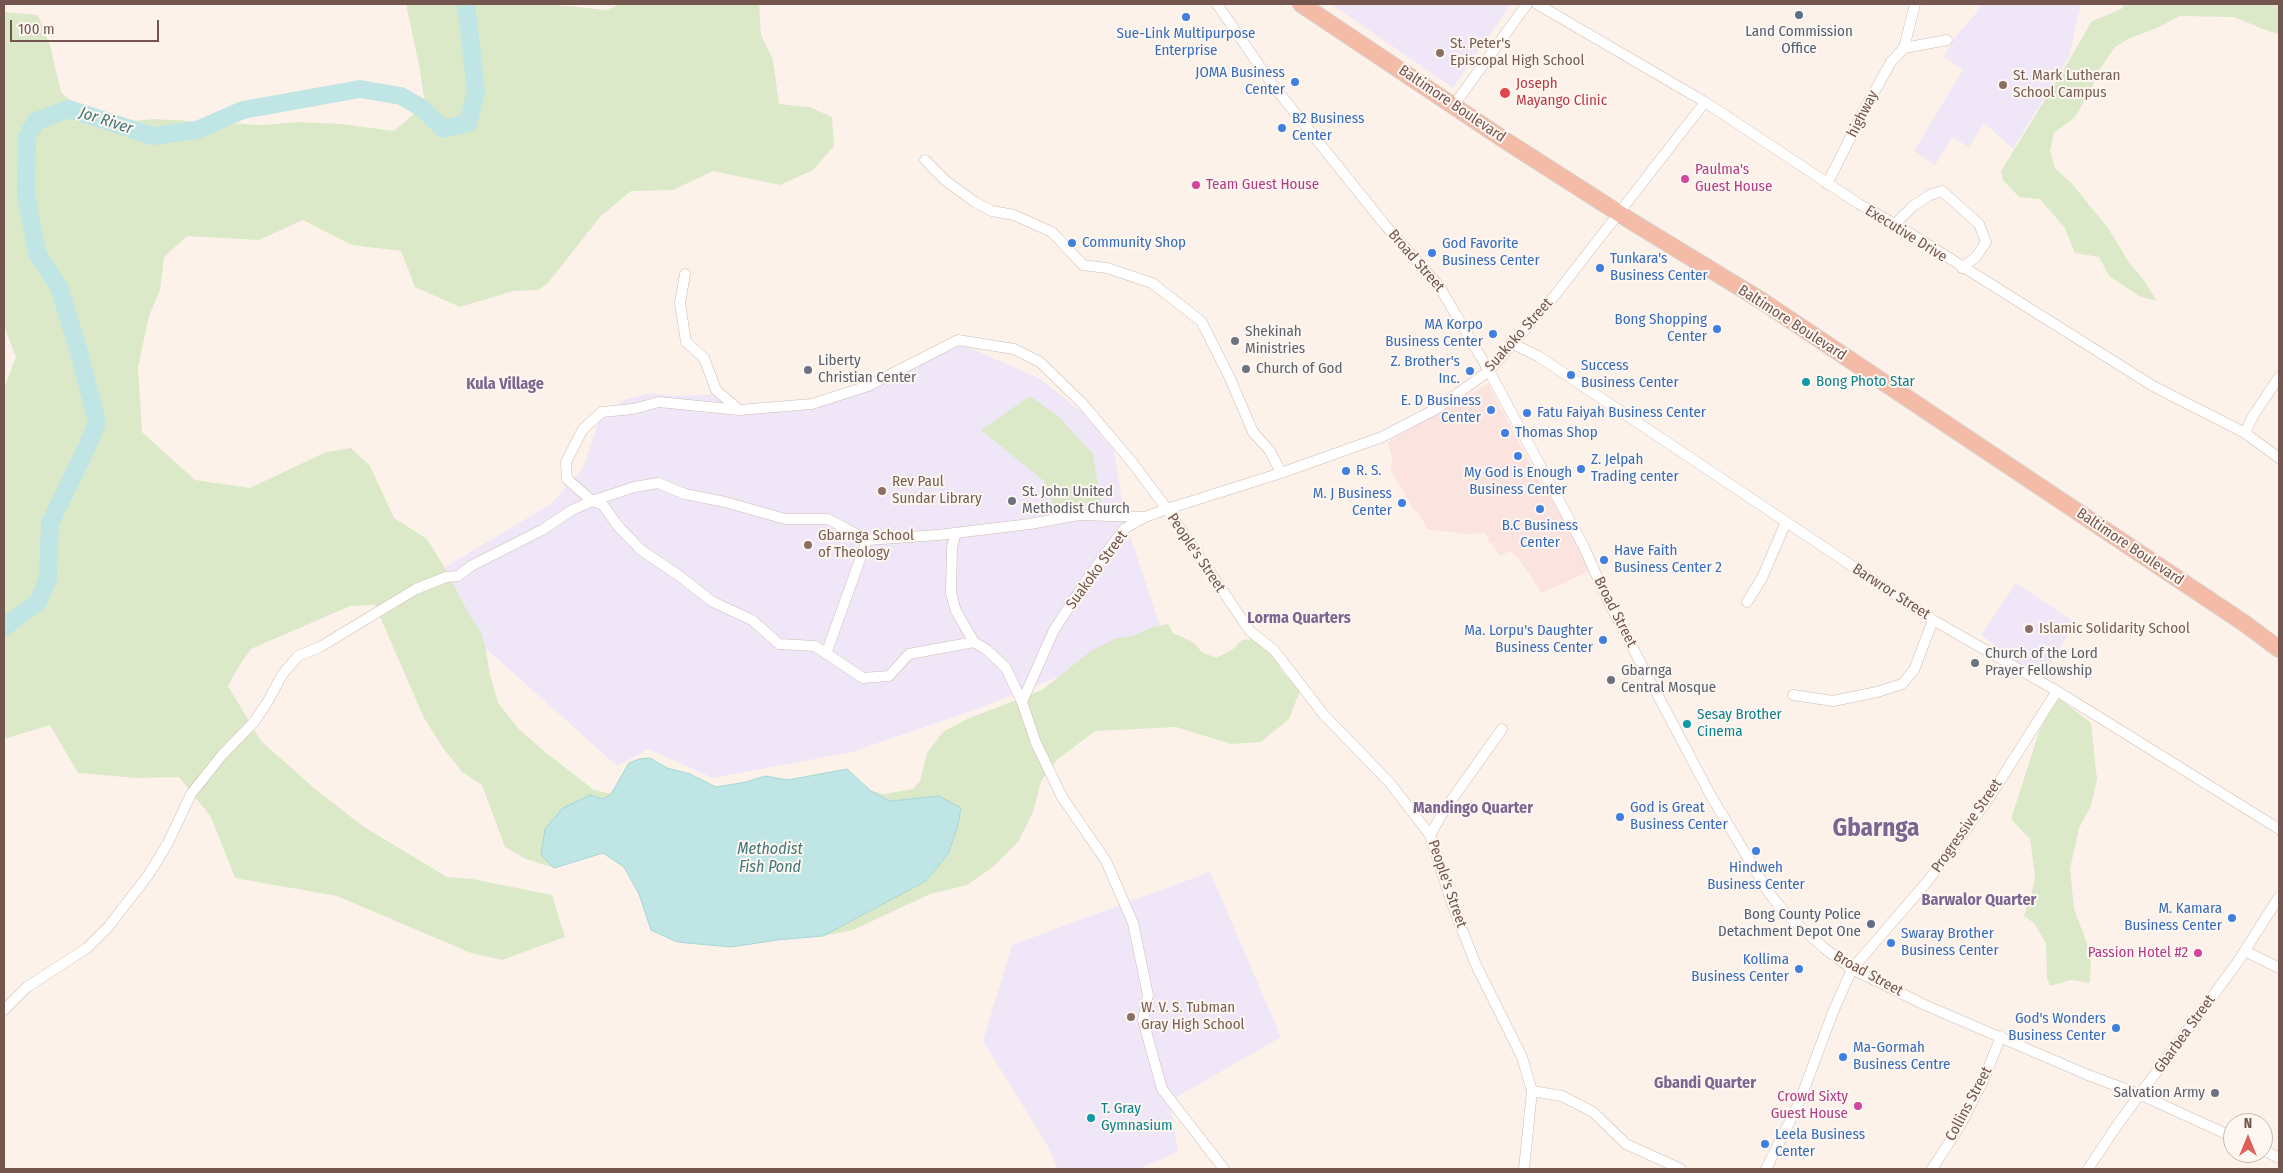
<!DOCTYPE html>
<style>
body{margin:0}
#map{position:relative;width:2283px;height:1173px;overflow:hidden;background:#fcf2ea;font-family:"Fira Sans Condensed",sans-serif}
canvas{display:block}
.frame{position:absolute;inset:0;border:5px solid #75564e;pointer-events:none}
.north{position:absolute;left:2223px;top:1113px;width:50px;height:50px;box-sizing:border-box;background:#fef7f1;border:1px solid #c7b7b0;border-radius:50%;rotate:0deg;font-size:14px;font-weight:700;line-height:20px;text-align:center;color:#75564e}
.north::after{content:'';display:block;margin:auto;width:18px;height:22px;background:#de6057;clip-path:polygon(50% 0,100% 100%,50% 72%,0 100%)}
.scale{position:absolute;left:10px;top:20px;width:149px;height:22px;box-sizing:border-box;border:2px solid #75564e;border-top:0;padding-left:6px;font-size:15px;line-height:18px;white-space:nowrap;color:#75564e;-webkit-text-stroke:4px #fef7f1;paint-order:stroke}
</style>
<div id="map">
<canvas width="2283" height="1173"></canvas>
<div class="frame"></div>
<div class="north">N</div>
<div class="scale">100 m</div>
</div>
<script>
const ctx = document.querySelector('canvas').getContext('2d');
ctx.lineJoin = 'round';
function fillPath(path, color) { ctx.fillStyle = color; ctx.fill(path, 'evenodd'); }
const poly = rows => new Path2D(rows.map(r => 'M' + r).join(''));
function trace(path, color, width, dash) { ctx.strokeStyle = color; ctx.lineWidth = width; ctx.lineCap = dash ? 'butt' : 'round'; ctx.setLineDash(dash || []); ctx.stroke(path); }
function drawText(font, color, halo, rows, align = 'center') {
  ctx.font = font + ' "Fira Sans Condensed",sans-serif'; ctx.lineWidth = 4; ctx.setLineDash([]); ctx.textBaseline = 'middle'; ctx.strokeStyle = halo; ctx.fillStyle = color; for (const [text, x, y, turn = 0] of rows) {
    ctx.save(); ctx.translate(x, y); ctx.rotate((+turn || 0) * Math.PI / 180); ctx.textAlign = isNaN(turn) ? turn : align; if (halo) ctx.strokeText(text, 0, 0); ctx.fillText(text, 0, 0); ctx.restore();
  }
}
fillPath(poly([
 [1488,384,1544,490,1550,495,1566,522,1589,571,1542,593,1519,559,1510,551,1500,556,1492,545,1497,541,1490,544,1486,533,1465,534,1427,529,1419,513,1414,510,1391,471,1392,458,1388,442]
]), '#fbe3df');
fillPath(poly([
 [1331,4,1511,4,1453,88],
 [1980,4,2081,4,2069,57,2013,149,1984,123,1969,147,1952,137,1935,165,1914,151,1963,70,1944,57,1952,41,1978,11],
 [963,345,1039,378,1082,412,1114,450,1125,521,1163,635,977,709,852,752,713,778,648,749,617,766,471,635,445,567,551,504,583,468,600,417,624,400,650,393,675,396,725,394,751,414,850,393],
 [2016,583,2076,623,2040,678,1981,635],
 [1210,872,1281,1037,1170,1101,1178,1152,1138,1169,1058,1169,1047,1145,983,1041,1012,945]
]), '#efe7f8');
fillPath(poly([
 [406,4,545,4,607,10,620,4,759,4,761,35,773,60,779,104,809,107,832,117,834,146,813,170,780,185,713,171,673,190,631,191,600,217,548,283,538,290,513,291,460,307,415,287,401,251,352,245,303,220,259,240,187,236,164,257,160,290,149,316,138,367,142,432,195,480,250,488,326,452,351,448,370,466,394,518,427,539,442,563,470,616,481,631,486,650,489,671,498,703,519,729,545,752,594,790,611,794,541,855,554,868,526,859,505,847,482,785,462,772,443,748,424,718,375,605,350,606,251,649,239,666,228,686,261,741,314,788,364,827,447,877,472,879,552,895,565,937,502,960,471,953,337,896,235,878,211,817,179,777,137,778,78,773,50,725,4,739,4,388,16,357,4,326,4,12,38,15,50,45,61,92,88,115,122,122,154,119,262,125,298,122,341,124,394,131,425,104,420,70],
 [2125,4,2279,4,2279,34,2268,31,2234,17,2180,16,2157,28,2130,38,2115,47,2097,73,2092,88,2075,117,2054,133,2050,151,2055,168,2073,185,2108,228,2130,264,2143,279,2157,301,2141,297,2109,276,2099,257,2075,253,2064,227,2040,199,2019,197,2003,180,2001,171,2064,69,2092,21,2121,9],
 [1030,396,1058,416,1093,454,1101,503,1055,509,1044,481,981,430],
 [1168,624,1173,633,1193,642,1202,652,1216,658,1233,649,1242,640,1255,639,1274,651,1281,670,1300,691,1289,719,1261,742,1231,744,1176,727,1095,731,1058,759,1041,781,1033,812,1018,842,993,867,967,885,930,894,853,930,823,936,926,881,948,854,957,829,961,808,909,799,891,801,871,791,884,794,913,789,920,781,927,753,943,732,967,719,1042,690,1091,651,1117,638,1133,636,1153,627],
 [2057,697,2091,723,2097,779,2091,806,2079,828,2070,869,2074,909,2091,954,2090,983,2071,980,2050,986,2047,978,2046,943,2034,923,2024,916,2032,892,2035,875,2030,839,2011,819,2039,732]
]), '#dbe9c9');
const water = poly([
 [650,758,667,768,690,774,716,787,746,782,765,776,788,780,847,769,871,791,890,801,939,796,961,808,957,829,948,854,926,881,823,936,777,940,731,947,677,942,651,930,639,894,624,867,603,853,554,868,541,855,545,829,563,808,590,795,603,799,611,794,629,763,639,759,650,758]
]);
fillPath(water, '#bfe5e4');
trace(water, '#a6d6d6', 1);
trace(poly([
 [4,627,38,602,48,578,50,523,87,447,97,422,78,349,59,287,37,253,26,195,27,137,36,121,69,109,153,136,197,130,243,110,360,89,401,96,422,108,443,129,468,123,476,91,466,4]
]), '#bfe5e4', 18);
const minor = poly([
 [1217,4,1272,84,1385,225,1439,286,1489,371,1583,545,1608,601,1711,796,1769,893,1786,914,1824,948,1852,969,1925,1005,2088,1075,2141,1095,2233,1137],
 [1537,4,1705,102,1859,204,1895,224,2153,386,2245,433,2279,458],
 [1904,48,1915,4],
 [1454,105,1527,4],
 [925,160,946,181,975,202,992,211,1014,215,1052,232,1083,265,1107,268,1152,283,1201,321,1229,376,1253,432,1270,451,1281,473],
 [1827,184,1864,110,1891,62,1904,48,1947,40],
 [1895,224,1913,206,1930,195,1942,191,1979,224,1986,242,1976,257,1962,268],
 [685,274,680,303,686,342,704,358,716,390,739,410,812,404,868,386,958,340,1014,349,1040,362,1082,403,1131,461,1167,509,1250,631,1274,650,1324,715,1390,783,1430,835,1452,904,1476,965,1522,1057,1532,1091,1524,1169],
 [1511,343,1538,356,1933,620,2057,691,2279,829],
 [739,410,659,402,633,409,602,412,583,429,566,462,567,479,592,501,603,505,618,526,641,550,678,575,713,602,752,620,779,644,815,646,863,678,889,676,909,654,974,642,987,650,1006,668,1022,702],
 [2245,433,2253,416,2279,377],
 [956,533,952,547,951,593,956,611,974,642],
 [1747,602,1762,578,1786,522],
 [826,654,867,540],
 [1793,695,1833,701,1877,692,1902,684,1914,670,1933,620],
 [1430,835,1445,809,1502,729],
 [2245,951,2279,968],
 [4,1010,27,987,87,948,109,926,149,874,168,843,191,794,222,755,254,722,268,701,282,675,298,656,320,647,416,589,446,577,458,576,471,566,542,530,572,510,592,501,634,487,658,483,685,494,725,502,785,519,828,519,867,540,938,535,1030,524,1079,515,1144,517],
 [1532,1091,1562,1096,1593,1112,1626,1144,1681,1169],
 [2263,1150,2279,1158],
 [1224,1169,1162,1089,1143,1020,1148,995,1133,923,1106,861,1062,797,1036,743,1022,702,1054,630,1090,575,1124,529,1145,517,1167,509,1281,473,1382,437,1436,409,1489,371,1556,294,1705,102],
 [1766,1169,1799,1103,1833,1012,1852,969,1927,882,1987,801,2057,691],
 [1932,1169,1961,1124,1984,1079,2001,1036],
 [2088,1169,2118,1124,2237,963,2279,897]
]);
const trunk = poly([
 [1301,4,1506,141,1631,221,1762,301,2244,623,2279,649]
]);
trace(minor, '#cfbbb2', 11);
trace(trunk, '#d8d0cd', 18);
trace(minor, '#fff', 10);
trace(trunk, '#f4bca6', 16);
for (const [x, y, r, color] of [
 [1799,15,5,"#5c6f8a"],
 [1186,17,5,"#3f7fe0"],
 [1440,53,5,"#8d6e63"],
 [1295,82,5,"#3f7fe0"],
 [2003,85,5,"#8d6e63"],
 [1505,93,6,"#e0444e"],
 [1282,128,5,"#3f7fe0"],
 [1685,179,5,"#d1479c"],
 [1196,185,5,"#d1479c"],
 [1072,243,5,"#3f7fe0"],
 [1432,253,5,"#3f7fe0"],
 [1600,268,5,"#3f7fe0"],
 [1717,329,5,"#3f7fe0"],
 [1493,334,5,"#3f7fe0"],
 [1235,341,5,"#6b7280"],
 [1246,369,5,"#6b7280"],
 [808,370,5,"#6b7280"],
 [1470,371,5,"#3f7fe0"],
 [1571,375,5,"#3f7fe0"],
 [1806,382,5,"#0f9aa8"],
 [1491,410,5,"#3f7fe0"],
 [1527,413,5,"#3f7fe0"],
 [1505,433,5,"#3f7fe0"],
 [1518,456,5,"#3f7fe0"],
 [1581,469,5,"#3f7fe0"],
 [1346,471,5,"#3f7fe0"],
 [882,491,5,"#8d6e63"],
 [1012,501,5,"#6b7280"],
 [1402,503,5,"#3f7fe0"],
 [1540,509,5,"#3f7fe0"],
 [808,545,5,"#8d6e63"],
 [1604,560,5,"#3f7fe0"],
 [2029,629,5,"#8d6e63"],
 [1603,640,5,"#3f7fe0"],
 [1975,663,5,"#6b7280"],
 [1611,680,5,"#6b7280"],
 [1687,724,5,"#0f9aa8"],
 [1620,817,5,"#3f7fe0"],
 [1756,851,5,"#3f7fe0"],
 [2232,918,5,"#3f7fe0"],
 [1871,924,5,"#5c6f8a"],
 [1891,943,5,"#3f7fe0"],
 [2198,953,5,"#d1479c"],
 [1799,969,5,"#3f7fe0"],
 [1131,1017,5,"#8d6e63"],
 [2116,1028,5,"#3f7fe0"],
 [1843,1057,5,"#3f7fe0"],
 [2215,1093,5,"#6b7280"],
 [1858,1106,5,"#d1479c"],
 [1091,1118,5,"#0f9aa8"],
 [1765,1144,5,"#3f7fe0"]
]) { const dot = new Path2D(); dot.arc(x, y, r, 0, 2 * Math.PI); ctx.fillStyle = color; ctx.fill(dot); trace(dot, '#fef7f1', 2); }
drawText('15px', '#4e5e75', '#fef7f1', [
 ["Land Commission",1799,32],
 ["Office",1799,49],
 ["Bong County Police",1861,915,"right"],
 ["Detachment Depot One",1861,932,"right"]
]);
drawText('15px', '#366cbe', '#fef7f1', [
 ["Sue-Link Multipurpose",1186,34,"center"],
 ["Enterprise",1186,51,"center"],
 ["JOMA Business",1285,73,"right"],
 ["Center",1285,90,"right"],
 ["B2 Business",1292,119],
 ["Center",1292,136],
 ["Community Shop",1082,243],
 ["God Favorite",1442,244],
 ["Business Center",1442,261],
 ["Tunkara's",1610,259],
 ["Business Center",1610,276],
 ["Bong Shopping",1707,320,"right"],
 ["Center",1707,337,"right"],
 ["MA Korpo",1483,325,"right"],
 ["Business Center",1483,342,"right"],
 ["Z. Brother's",1460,362,"right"],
 ["Inc.",1460,379,"right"],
 ["Success",1581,366],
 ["Business Center",1581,383],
 ["E. D Business",1481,401,"right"],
 ["Center",1481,418,"right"],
 ["Fatu Faiyah Business Center",1537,413],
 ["Thomas Shop",1515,433],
 ["Z. Jelpah",1591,460],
 ["Trading center",1591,477],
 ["R. S.",1356,471],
 ["My God is Enough",1518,473,"center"],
 ["Business Center",1518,490,"center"],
 ["M. J Business",1392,494,"right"],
 ["Center",1392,511,"right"],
 ["B.C Business",1540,526,"center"],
 ["Center",1540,543,"center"],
 ["Have Faith",1614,551],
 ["Business Center 2",1614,568],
 ["Ma. Lorpu's Daughter",1593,631,"right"],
 ["Business Center",1593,648,"right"],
 ["God is Great",1630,808],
 ["Business Center",1630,825],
 ["Hindweh",1756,868,"center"],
 ["Business Center",1756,885,"center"],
 ["M. Kamara",2222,909,"right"],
 ["Business Center",2222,926,"right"],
 ["Swaray Brother",1901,934],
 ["Business Center",1901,951],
 ["Kollima",1789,960,"right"],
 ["Business Center",1789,977,"right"],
 ["God's Wonders",2106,1019,"right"],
 ["Business Center",2106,1036,"right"],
 ["Ma-Gormah",1853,1048],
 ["Business Centre",1853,1065],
 ["Leela Business",1775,1135],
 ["Center",1775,1152]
], 'left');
drawText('15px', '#785e54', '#fef7f1', [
 ["St. Peter's",1450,44],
 ["Episcopal High School",1450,61],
 ["St. Mark Lutheran",2013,76],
 ["School Campus",2013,93],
 ["Rev Paul",892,482],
 ["Sundar Library",892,499],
 ["Gbarnga School",818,536],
 ["of Theology",818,553],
 ["Islamic Solidarity School",2039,629],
 ["W. V. S. Tubman",1141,1008],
 ["Gray High School",1141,1025]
], 'left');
drawText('15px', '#be3a42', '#fef7f1', [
 ["Joseph",1516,84],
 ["Mayango Clinic",1516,101]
], 'left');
drawText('15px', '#75564e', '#fef7f1', [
 ["Baltimore Boulevard",1452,104,34],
 ["highway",1863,114,-63],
 ["Executive Drive",1906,234,32],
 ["Broad Street",1416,261,49],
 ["Baltimore Boulevard",1792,323,33],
 ["Suakoko Street",1519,335,-48],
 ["Baltimore Boulevard",2130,547,34],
 ["People's Street",1196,553,56],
 ["Suakoko Street",1097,570,-54],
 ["Barwror Street",1891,592,33],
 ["Broad Street",1615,612,63],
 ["Progressive Street",1967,826,-55],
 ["People's Street",1447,884,71],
 ["Broad Street",1868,974,29],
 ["Gbarbea Street",2185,1034,-54],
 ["Collins Street",1969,1104,-62]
]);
drawText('15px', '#b23c85', '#fef7f1', [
 ["Paulma's",1695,170],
 ["Guest House",1695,187],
 ["Team Guest House",1206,185],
 ["Passion Hotel #2",2188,953,"right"],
 ["Crowd Sixty",1848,1097,"right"],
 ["Guest House",1848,1114,"right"]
], 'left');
drawText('15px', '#5b616d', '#fef7f1', [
 ["Shekinah",1245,332],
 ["Ministries",1245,349],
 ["Liberty",818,361],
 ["Christian Center",818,378],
 ["Church of God",1256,369],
 ["St. John United",1022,492],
 ["Methodist Church",1022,509],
 ["Church of the Lord",1985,654],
 ["Prayer Fellowship",1985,671],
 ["Gbarnga",1621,671],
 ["Central Mosque",1621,688],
 ["Salvation Army",2205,1093,"right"]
], 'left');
drawText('15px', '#0d838f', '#fef7f1', [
 ["Bong Photo Star",1816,382],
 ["Sesay Brother",1697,715],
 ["Cinema",1697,732],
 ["T. Gray",1101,1109],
 ["Gymnasium",1101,1126]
], 'left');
drawText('italic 16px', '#427879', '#fef7f1', [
 ["Jor River",106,121,18],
 ["Methodist",770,850],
 ["Fish Pond",770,868]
]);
drawText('bold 16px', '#7c6691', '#fef7f1', [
 ["Kula Village",505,385],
 ["Lorma Quarters",1299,619],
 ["Mandingo Quarter",1473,809],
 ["Barwalor Quarter",1979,901],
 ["Gbandi Quarter",1705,1084]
]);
drawText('bold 25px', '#7c6691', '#fef7f1', [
 ["Gbarnga",1876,829]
]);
</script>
